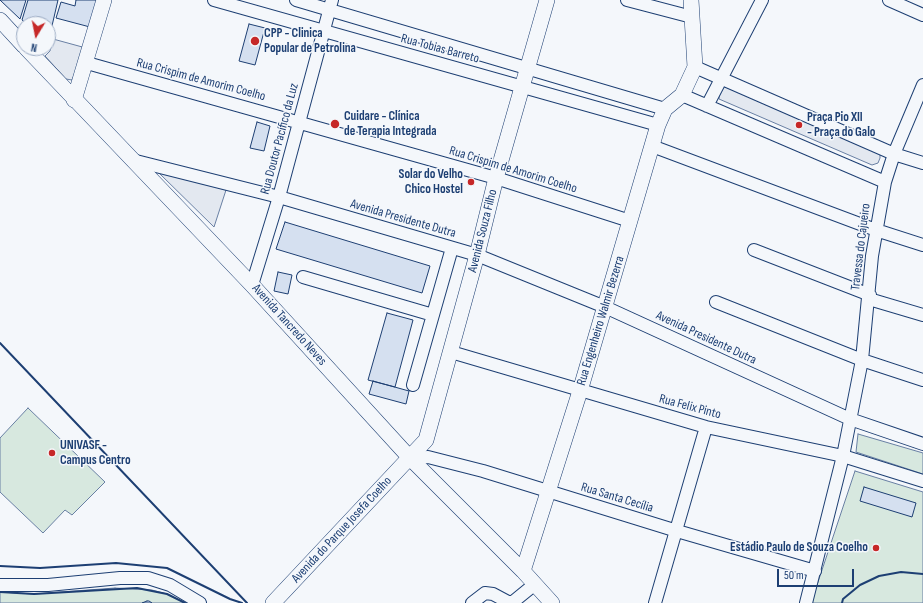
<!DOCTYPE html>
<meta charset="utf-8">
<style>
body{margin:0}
#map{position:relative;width:923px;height:603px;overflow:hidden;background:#f4f7fb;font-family:"Sofia Sans Condensed",sans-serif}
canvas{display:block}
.north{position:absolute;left:16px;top:16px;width:40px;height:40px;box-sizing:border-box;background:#f4f7fb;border:1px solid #9eadc5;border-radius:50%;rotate:190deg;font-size:11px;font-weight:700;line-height:16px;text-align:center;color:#1d3f73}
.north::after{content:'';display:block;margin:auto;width:14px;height:18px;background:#c62828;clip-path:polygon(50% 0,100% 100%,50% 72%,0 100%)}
.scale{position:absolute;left:777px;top:569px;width:77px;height:18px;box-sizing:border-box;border:2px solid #1d3f73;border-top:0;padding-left:5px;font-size:12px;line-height:14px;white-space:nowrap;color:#1d3f73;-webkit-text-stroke:3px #f4f7fb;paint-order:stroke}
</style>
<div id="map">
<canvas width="923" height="603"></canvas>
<div class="north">N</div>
<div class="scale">50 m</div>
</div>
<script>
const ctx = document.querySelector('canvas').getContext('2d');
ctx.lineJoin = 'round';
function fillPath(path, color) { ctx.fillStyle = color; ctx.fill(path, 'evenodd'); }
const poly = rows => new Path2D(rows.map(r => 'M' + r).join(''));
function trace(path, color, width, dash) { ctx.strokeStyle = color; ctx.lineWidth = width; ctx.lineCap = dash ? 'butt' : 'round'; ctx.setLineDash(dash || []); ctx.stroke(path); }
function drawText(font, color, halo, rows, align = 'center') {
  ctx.font = font + ' "Sofia Sans Condensed",sans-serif'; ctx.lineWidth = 3; ctx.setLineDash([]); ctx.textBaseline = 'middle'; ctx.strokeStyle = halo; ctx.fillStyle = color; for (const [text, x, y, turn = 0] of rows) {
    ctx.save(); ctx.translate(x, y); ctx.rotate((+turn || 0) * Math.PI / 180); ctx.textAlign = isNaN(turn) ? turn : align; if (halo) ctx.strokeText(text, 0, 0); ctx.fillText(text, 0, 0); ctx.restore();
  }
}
const green = poly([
 [28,408,105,482,72,515,65,510,43,533,0,492,0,438,28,408],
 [858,434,923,453,923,474,856,452,858,434],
 [855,471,923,492,923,603,811,603,855,471],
 [115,588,152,590,167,594,185,603,0,603,0,592,34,594,115,588]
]);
fillPath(green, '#d7e8df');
trace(green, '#687fa3', 1);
const parking = poly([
 [53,39,86,48,72,80,66,79,45,56,50,51,53,39],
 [726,86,880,151,880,158,878,163,872,165,719,99,719,93,721,88,726,86],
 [161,171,163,171,226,190,214,227,160,174,161,171]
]);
fillPath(parking, '#e3e8f0');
trace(parking, '#687fa3', 1);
const building = poly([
 [0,0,26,0,20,19,0,0],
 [28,0,58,0,48,43,48,24,27,24,22,20,28,0],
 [76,0,97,0,90,27,56,18,61,2,75,6,76,0],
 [249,24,265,28,255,65,239,61,249,24],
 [257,122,270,126,264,151,250,148,257,122],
 [285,222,430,266,422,293,276,249,285,222],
 [278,272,292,275,288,294,274,291,278,272],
 [387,313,413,320,395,387,368,380,387,313],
 [373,381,409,391,406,404,369,394,373,381],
 [864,487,916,503,912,517,860,501,864,487],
 [147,601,149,601,152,603,142,603,147,601]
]);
fillPath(building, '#d5e0f0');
trace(building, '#1d3f73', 1);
const minor = poly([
 [214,0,658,125],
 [296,0,665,109],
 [627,0,692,17],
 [889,0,923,15],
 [87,63,496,178,630,221],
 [695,67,894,154,923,163],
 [682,95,885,182],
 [707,106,762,0],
 [652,146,876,230,923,245],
 [132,160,279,197,477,255,605,307,850,419,923,444],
 [754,250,870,295],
 [303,277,433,315],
 [252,285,279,197,332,0],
 [869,299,923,315],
 [716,302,862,360,923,380],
 [451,352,706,427,843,456,923,481],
 [413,385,452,248],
 [410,458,428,457,483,471,677,531,815,571],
 [0,585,48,585,120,578,148,578,170,585,200,603],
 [472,603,485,593,493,594,508,602,513,602,535,584],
 [655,603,706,427],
 [806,603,843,456,862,360,872,256,885,182,894,154,923,85]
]);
const major = poly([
 [0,20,24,46],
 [26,48,252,285,410,458,523,571,552,603],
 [74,100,104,0],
 [523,571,580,391,658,125,665,109,682,95,695,67,691,0],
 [273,603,426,440,477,255,496,178,547,0]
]);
trace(minor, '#1d3f73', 14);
trace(major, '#1d3f73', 16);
trace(minor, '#f4f7fb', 12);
trace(major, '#f4f7fb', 15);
trace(poly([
 [0,343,247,603],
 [0,566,40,568,116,563,167,568,230,599,242,603],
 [0,592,34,594,137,588,167,594,185,603],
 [842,603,843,599,860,585,879,576,901,572,923,574]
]), '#1d3f73', 2);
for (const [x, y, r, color] of [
 [255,41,5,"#c62828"],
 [335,124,5,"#c62828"],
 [799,125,4,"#c62828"],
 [471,182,4,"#c62828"],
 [52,453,4,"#c62828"],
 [876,548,4,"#c62828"]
]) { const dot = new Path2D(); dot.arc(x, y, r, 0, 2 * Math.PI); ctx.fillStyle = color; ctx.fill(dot); trace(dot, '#f4f7fb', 1.5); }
drawText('bold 13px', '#1d3f73', '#f4f7fb', [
 ["CPP - Clinica",264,34],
 ["Popular de Petrolina",264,49],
 ["Cuidare - Clínica",344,117],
 ["de Terapia Integrada",344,132],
 ["Praça Pio XII",807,118],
 ["- Praça do Galo",807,133],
 ["Solar do Velho",463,175,"right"],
 ["Chico Hostel",463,190,"right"],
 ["UNIVASF -",60,446],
 ["Campus Centro",60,461],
 ["Estádio Paulo de Souza Coelho",868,548,"right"]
], 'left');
drawText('13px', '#1d3f73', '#f4f7fb', [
 ["Rua Tobias Barreto",440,49,15],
 ["Rua Crispim de Amorim Coelho",201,80,15],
 ["Rua Doutor Pacífico da Luz",280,139,-75],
 ["Rua Crispim de Amorim Coelho",513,170,17],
 ["Avenida Presidente Dutra",403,219,16],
 ["Avenida Souza Filho",483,231,-76],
 ["Travessa do Cajueiro",861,247,-83],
 ["Rua Engenheiro Walmir Bezerra",601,321,-73],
 ["Avenida Tancredo Neves",289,325,48],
 ["Avenida Presidente Dutra",706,338,25],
 ["Rua Felix Pinto",690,407,15],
 ["Rua Santa Cecília",617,498,17],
 ["Avenida do Parque Josefa Coelho",342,530,-47]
]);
</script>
